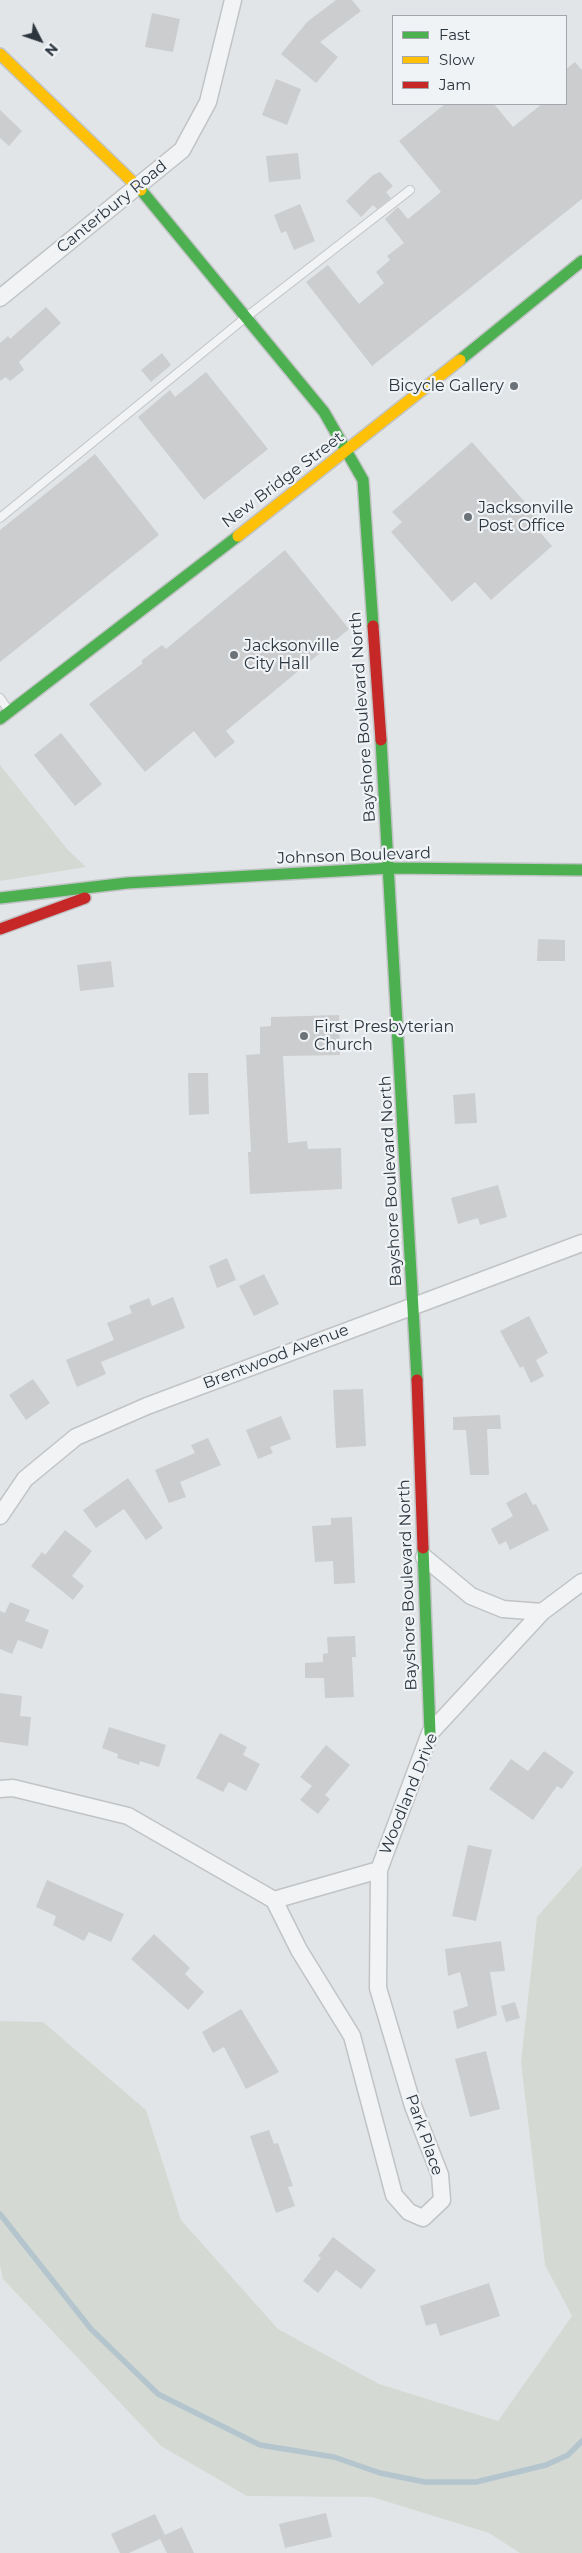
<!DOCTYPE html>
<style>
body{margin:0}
#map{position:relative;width:582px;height:2553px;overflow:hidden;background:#e2e5e7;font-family:Montserrat,sans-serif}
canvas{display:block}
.legend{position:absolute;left:392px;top:15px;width:175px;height:90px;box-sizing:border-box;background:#f0f3f6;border:1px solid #a1a7ac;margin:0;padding:6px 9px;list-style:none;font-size:15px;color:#2b353e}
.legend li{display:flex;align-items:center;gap:10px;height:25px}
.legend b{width:25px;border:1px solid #a1a7ac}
.north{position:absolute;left:15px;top:15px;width:50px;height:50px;-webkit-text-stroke:4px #f0f3f6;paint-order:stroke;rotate:131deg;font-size:14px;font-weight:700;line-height:20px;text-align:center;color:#2b353e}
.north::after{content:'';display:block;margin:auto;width:18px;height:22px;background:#2b353e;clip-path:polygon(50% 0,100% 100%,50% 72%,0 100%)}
</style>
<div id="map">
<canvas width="582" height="2553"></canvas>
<ul class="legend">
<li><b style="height:6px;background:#4caf50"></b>Fast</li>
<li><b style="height:6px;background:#ffc107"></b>Slow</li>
<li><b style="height:6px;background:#c62828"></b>Jam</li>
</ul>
<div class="north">N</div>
</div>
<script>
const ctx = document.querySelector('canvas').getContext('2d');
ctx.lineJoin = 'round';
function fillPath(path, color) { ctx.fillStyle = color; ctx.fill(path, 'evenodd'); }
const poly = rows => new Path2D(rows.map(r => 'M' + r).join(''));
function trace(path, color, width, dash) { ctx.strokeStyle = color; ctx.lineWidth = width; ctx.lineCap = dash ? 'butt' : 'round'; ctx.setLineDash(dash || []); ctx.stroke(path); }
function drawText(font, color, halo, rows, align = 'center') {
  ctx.font = font + ' Montserrat,sans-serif'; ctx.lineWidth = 4.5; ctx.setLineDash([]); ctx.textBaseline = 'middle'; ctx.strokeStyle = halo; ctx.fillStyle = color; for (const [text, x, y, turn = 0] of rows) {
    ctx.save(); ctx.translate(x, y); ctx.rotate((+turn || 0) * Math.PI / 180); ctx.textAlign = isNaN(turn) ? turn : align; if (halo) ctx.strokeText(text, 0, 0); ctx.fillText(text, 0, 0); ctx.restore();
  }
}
fillPath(poly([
 [0,765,68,850,86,867,0,881],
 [582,1866,582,2553,520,2553,489,2533,372,2497,247,2496,161,2446,3,2279,0,2265,0,2021,43,2022,146,2110,181,2220,278,2329,379,2384,498,2421,572,2316,545,2265,521,2062,537,1917]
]), '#d4dad3');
trace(poly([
 [0,2214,91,2329,158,2394,260,2445,334,2457,380,2473,425,2482,476,2482,546,2465,568,2455,582,2441]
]), '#b4c5ce', 5.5);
fillPath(poly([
 [336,0,352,0,361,11,320,42,338,57,316,83,281,54,307,22],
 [152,13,180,19,173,52,145,47],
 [575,62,582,70,582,199,372,366,306,282,328,265,359,304,384,283,376,272,390,260,387,256,404,243,385,219,398,207,408,219,441,192,399,141,445,104,494,104,513,127,542,104,566,104,566,69],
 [276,79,301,89,287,125,262,115],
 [0,110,22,131,9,146,0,138],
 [298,153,301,179,269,182,266,156],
 [380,172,393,186,386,192,391,198,377,209,373,205,361,217,346,201,373,175],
 [300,204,315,241,294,250,286,231,281,233,274,215],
 [46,307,61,323,19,362,24,370,10,381,6,377,0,381,0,343,8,336,10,339],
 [162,353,171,365,151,382,141,370],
 [206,372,268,449,204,500,138,417,170,390,175,397],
 [472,442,545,525,539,531,552,546,491,600,475,582,452,602,391,532,402,522,392,512],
 [95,454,159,535,0,662,0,530],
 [285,550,349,629,226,731,235,742,215,758,194,731,145,772,89,704,143,663,141,661,162,645,166,649],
 [61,733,102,784,75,806,34,755],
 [538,939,565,940,565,961,537,961],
 [111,961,114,987,80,991,77,965],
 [339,1015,340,1055,283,1056,288,1143,307,1141,308,1149,341,1148,342,1189,250,1194,248,1152,251,1152,246,1055,260,1054,260,1027,271,1026,271,1017],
 [188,1073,208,1073,209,1114,189,1115],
 [475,1093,477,1123,455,1124,453,1095],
 [498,1185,507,1217,480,1225,478,1218,458,1224,451,1198],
 [227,1258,236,1280,217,1288,209,1266],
 [264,1274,279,1304,254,1316,239,1286],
 [173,1297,185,1328,101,1362,106,1374,77,1387,66,1360,114,1340,107,1323,132,1313,129,1306,149,1298,152,1306],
 [529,1316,548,1353,536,1360,544,1376,531,1383,523,1366,520,1368,500,1331],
 [33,1379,50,1403,26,1420,9,1395],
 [363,1389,366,1446,336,1448,333,1390],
 [500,1415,501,1429,487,1429,489,1475,470,1475,466,1430,453,1430,453,1417],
 [281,1416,291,1439,270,1447,273,1453,258,1459,246,1430],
 [208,1438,221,1465,180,1482,186,1497,169,1503,155,1470,195,1453,191,1445],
 [128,1478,163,1528,146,1540,124,1509,96,1528,83,1510],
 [526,1492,533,1505,536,1504,549,1530,510,1550,506,1541,499,1545,491,1529,513,1516,506,1503],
 [352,1517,355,1583,334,1584,333,1561,315,1562,312,1526,331,1525,331,1518],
 [65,1530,92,1551,72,1576,84,1586,73,1600,31,1566,42,1552,45,1555],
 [10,1602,30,1610,25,1621,49,1630,42,1649,18,1640,12,1654,0,1649,0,1611,5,1613],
 [355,1636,356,1657,352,1657,354,1697,325,1698,324,1678,305,1678,305,1663,323,1662,323,1654,328,1653,327,1637],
 [0,1693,22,1696,20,1716,31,1717,28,1746,0,1742],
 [109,1727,166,1745,159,1767,140,1761,139,1765,117,1758,118,1754,102,1748],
 [220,1733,247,1747,243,1755,260,1764,246,1791,229,1782,223,1792,196,1778],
 [326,1745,350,1765,325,1795,330,1799,318,1814,300,1800,312,1786,300,1777],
 [544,1751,574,1772,562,1789,557,1786,533,1820,489,1789,511,1759,528,1771],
 [468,1845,492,1850,476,1921,452,1916],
 [47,1880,124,1914,111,1942,89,1932,84,1941,53,1925,56,1916,36,1907],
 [154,1934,190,1968,185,1974,204,1992,188,2010,131,1959],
 [501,1941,505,1971,490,1972,497,2015,457,2029,453,2011,468,2006,460,1972,448,1976,445,1949],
 [515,2002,520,2018,506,2022,501,2006],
 [241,2009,279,2072,246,2089,224,2047,213,2053,202,2032],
 [486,2051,500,2109,470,2117,455,2059],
 [269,2130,274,2144,278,2143,293,2186,288,2187,295,2206,276,2213,250,2136],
 [333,2237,376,2270,361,2289,336,2270,318,2293,303,2281,321,2258,318,2256],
 [489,2283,500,2316,440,2336,436,2323,426,2326,420,2306],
 [326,2513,332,2537,285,2548,279,2524],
 [155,2514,165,2535,182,2527,194,2553,167,2553,160,2539,129,2553,120,2553,111,2534]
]), '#cbcdcf');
const lane = poly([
 [0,518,245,318,410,190],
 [0,698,9,711]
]);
const street = poly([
 [0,298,182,150,208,102,233,0],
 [0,1516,25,1479,76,1437,147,1406,582,1243],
 [424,1557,471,1596,503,1609,542,1612],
 [0,1789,13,1788,128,1816,274,1900,379,1870],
 [274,1900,299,1950,352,2036,394,2195,409,2212,423,2218,442,2200,440,2175,413,2106,378,1988,379,1870,430,1733,542,1612,582,1582]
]);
const fast = poly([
 [141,190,324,412,363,480,373,626],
 [460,360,582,261],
 [0,719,238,536],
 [381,740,417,1380],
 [0,898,127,883,390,868,582,870],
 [423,1548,430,1733]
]);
const slow = poly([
 [0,54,141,190],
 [238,536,460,360]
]);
const jam = poly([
 [373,626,381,740],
 [0,929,85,898],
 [417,1380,423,1548]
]);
trace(lane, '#c1c3c5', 10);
trace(street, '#c1c3c5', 19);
trace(fast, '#c1c3c5', 14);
trace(slow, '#c1c3c5', 14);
trace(jam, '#c1c3c5', 14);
trace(lane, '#f1f3f4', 8);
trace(street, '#f1f3f4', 16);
trace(fast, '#4caf50', 11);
trace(slow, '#ffc107', 11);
trace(jam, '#c62828', 11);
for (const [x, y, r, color] of [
 [514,386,5,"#6b7379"],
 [468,517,5,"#6b7379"],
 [234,655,5,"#6b7379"],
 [304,1036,5,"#6b7379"]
]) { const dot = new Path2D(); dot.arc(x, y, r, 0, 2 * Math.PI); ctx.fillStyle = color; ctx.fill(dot); trace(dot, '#f0f3f6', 2); }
drawText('16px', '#2b353e', '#f0f3f6', [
 ["Canterbury Road",112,207,-39],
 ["New Bridge Street",283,480,-37],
 ["Bayshore Boulevard North",363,717,-94],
 ["Johnson Boulevard",354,856,-2],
 ["Bayshore Boulevard North",391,1181,-93],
 ["Brentwood Avenue",276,1357,-21],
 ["Bayshore Boulevard North",408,1585,-92],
 ["Woodland Drive",409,1794,-68],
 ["Park Place",424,2135,71]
]);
drawText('16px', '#2b353e', '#f0f3f6', [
 ["Bicycle Gallery",504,386,"right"],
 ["Jacksonville",478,508],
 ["Post Office",478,526],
 ["Jacksonville",244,646],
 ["City Hall",244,664],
 ["First Presbyterian",314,1027],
 ["Church",314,1045]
], 'left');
</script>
